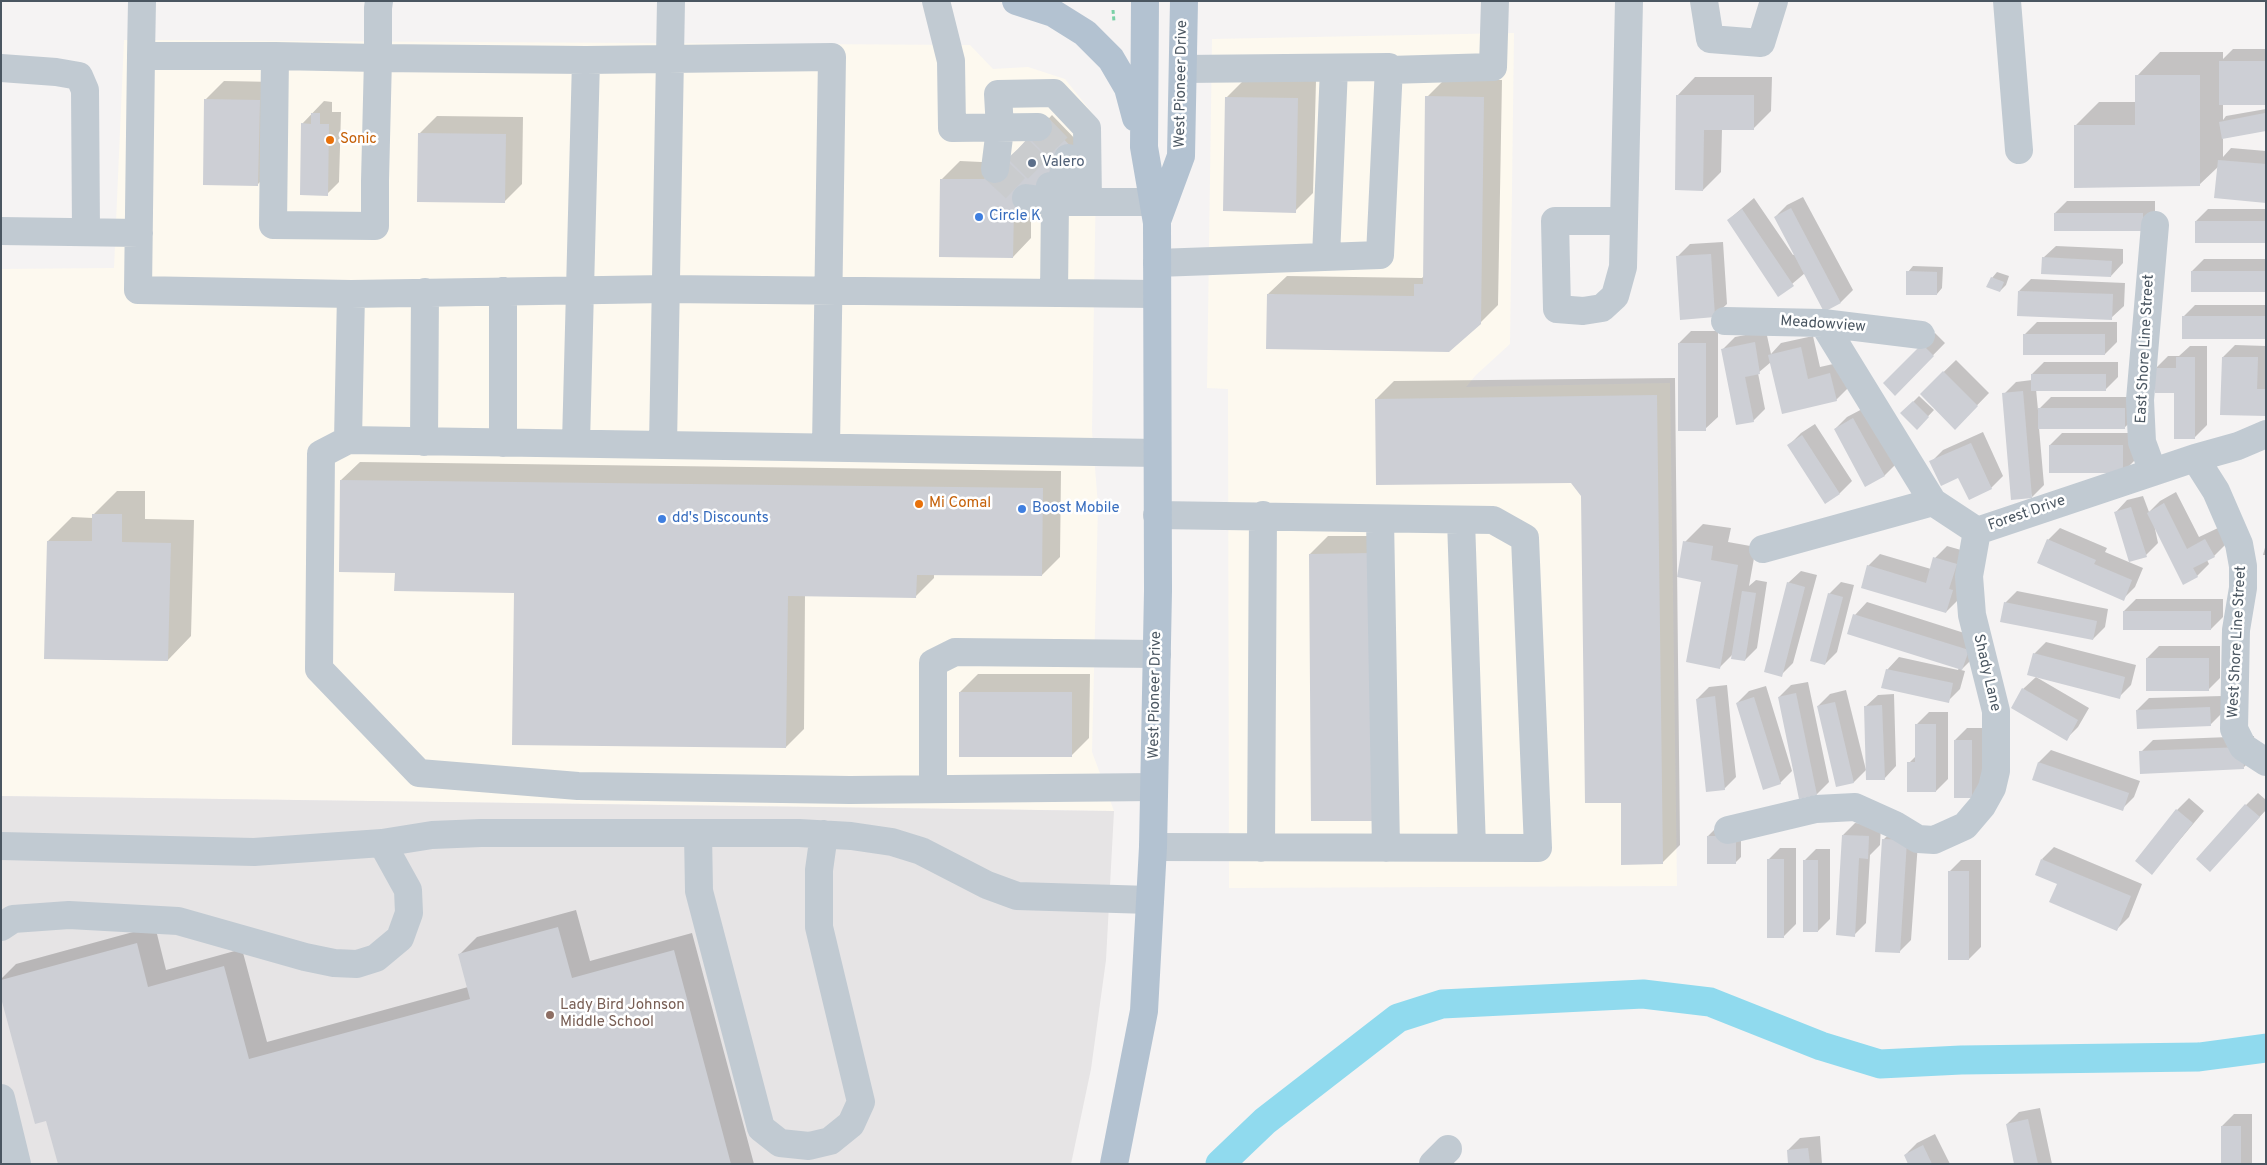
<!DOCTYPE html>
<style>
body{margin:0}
#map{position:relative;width:2267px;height:1165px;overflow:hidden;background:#f5f3f3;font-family:Overpass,sans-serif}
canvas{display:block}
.frame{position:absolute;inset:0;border:2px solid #4a5661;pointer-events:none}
</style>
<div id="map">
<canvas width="2267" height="1165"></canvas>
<div class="frame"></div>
</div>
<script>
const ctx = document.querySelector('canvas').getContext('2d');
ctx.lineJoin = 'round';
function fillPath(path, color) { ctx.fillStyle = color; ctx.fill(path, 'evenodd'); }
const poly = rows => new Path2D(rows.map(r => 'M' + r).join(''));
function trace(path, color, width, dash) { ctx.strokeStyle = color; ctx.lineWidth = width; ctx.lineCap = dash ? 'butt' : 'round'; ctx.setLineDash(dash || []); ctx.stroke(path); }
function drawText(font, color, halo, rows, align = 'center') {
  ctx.font = font + ' Overpass,sans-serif'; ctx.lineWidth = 5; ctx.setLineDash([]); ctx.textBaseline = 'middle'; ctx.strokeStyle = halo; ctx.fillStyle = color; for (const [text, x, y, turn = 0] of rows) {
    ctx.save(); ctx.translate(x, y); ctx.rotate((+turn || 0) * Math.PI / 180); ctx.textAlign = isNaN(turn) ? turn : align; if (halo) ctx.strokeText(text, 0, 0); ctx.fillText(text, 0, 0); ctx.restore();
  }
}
fillPath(poly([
 [1514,33,1510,344,1476,375,1466,387,1670,383,1677,886,1229,888,1228,389,1207,388,1212,39],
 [124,40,970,45,993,69,1028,67,1065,79,1093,114,1096,173,1092,431,1098,505,1092,752,1114,811,1,796,1,269,114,268]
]), '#fdf9ef');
fillPath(poly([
 [1,796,1114,811,1106,960,1091,1069,1071,1164,1,1164]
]), '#e6e4e5');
fillPath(poly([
 [2233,49,2266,49,2266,104,2223,104,2223,120,2226,116,2266,109,2266,129,2223,137,2223,157,2231,148,2266,151,2266,201,2219,166,2199,185,2075,187,2075,126,2099,102,2137,102,2137,76,2160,52,2223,52,2223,59],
 [1695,77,1772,77,1771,111,1753,129,1722,129,1721,172,1703,190,1677,96],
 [1245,79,1316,81,1313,193,1295,211,1227,97],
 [1445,79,1502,80,1498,305,1480,323,1268,294,1287,276,1422,278,1424,276,1427,97],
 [224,81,277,82,276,166,258,184,206,99],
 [324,101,332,102,332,112,341,112,339,182,327,194,302,124],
 [1052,115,1080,144,1031,192,1031,238,1013,257,942,179,960,161,1003,163,1023,146],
 [437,116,523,117,522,184,504,202,419,134],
 [1803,197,1853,290,1841,302,1824,310,1805,273,1779,295,1728,220,1754,198,1793,255,1795,254,1775,217,1787,205],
 [2067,201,2155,201,2155,218,2142,230,2055,213],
 [2208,209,2266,209,2266,242,2196,221],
 [1723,242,1727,304,1714,316,1678,256,1690,244],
 [2056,246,2123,249,2123,263,2111,276,2043,258],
 [2204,259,2266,259,2266,291,2192,271],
 [1913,266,1943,267,1942,288,1937,294,1908,272],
 [1997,272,2009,276,2006,285,2000,291,1992,278],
 [2031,279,2125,283,2124,306,2111,318,2019,291],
 [2195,305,2266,305,2266,337,2183,317],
 [2037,322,2117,322,2117,342,2105,354,2025,334],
 [1691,331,1718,331,1718,417,1705,429,1679,343],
 [1766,331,1771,354,1781,343,1813,336,1820,367,1842,362,1848,388,1836,400,1771,362,1758,373,1765,409,1753,421,1723,349,1735,337],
 [1935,333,1945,343,1895,394,1884,383],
 [2235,345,2266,346,2266,415,2223,357],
 [2190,346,2207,346,2207,425,2195,437,2176,392,2156,368,2168,356,2179,356],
 [1956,360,1989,393,1955,428,1921,394],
 [2044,362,2118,362,2118,377,2106,389,2036,389,2038,410,2051,397,2137,397,2137,416,2124,428,2039,428,2044,485,2032,497,2004,394,2016,382,2032,380,2032,374],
 [1675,378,1680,845,1662,863,1622,801,1583,496,1571,482,1376,399,1394,381],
 [1919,396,1934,410,1917,428,1902,413],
 [1866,407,1897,463,1885,475,1866,485,1835,429,1847,417],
 [1815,424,1852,481,1840,493,1825,502,1789,445,1801,433],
 [1983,432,2003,476,1991,488,1959,476,1931,462,1943,450],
 [2062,433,2135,433,2135,460,2123,472,2050,445],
 [360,462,1061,471,1060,557,1042,575,934,574,934,578,916,596,805,595,804,729,786,747,515,591,396,572,341,480],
 [117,491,145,491,145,519,194,520,191,636,168,660,48,541,72,517,93,518,93,515],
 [2176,492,2199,537,2218,528,2226,544,2214,556,2207,560,2209,564,2197,576,2154,524,2158,543,2146,555,2115,513,2127,500,2143,496,2149,512,2160,501],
 [1703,524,1731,528,1728,542,1756,547,1749,586,1756,580,1767,582,1757,648,1745,660,1733,654,1720,667,1702,581,1685,542],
 [2060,528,2107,548,2105,552,2143,568,2135,587,2123,599,2048,540],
 [1328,536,1389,536,1372,820,1310,554],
 [2266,544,2266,555,2263,555],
 [1947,546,1968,552,1958,600,1946,612,1868,566,1880,554,1931,569,1935,558],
 [1801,571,1817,575,1793,663,1781,675,1788,583],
 [1841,582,1854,585,1837,652,1825,664,1829,594],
 [2017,591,2108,609,2105,627,2093,639,2005,603],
 [2136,599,2223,599,2223,617,2211,629,2124,611],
 [1867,602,1980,638,1974,657,1961,670,1965,671,1960,689,1948,701,1887,670,1899,657,1958,670,1959,668,1855,615],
 [2046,642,2136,665,2131,685,2119,697,2034,654],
 [2159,646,2220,646,2220,678,2208,690,2147,658],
 [978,674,1090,674,1089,738,1071,756,960,692],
 [2036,677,2089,708,2078,727,2066,739,2023,689],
 [1808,682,1829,782,1817,794,1800,797,1779,697,1791,685],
 [1727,685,1736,777,1724,789,1697,699,1709,687],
 [1766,686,1792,771,1780,783,1737,703,1749,691],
 [1846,690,1866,770,1854,782,1837,786,1818,706,1830,694],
 [1894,694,1896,766,1884,779,1865,707,1878,695],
 [2222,696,2222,713,2210,725,2137,710,2149,698],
 [1929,712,1948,712,1948,779,1936,791,1909,763,1917,755,1917,724],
 [1967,728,1984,728,1984,785,1972,797,1955,740],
 [2254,736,2255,756,2243,768,2141,752,2153,740],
 [2051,750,2140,781,2134,797,2122,809,2033,779,2039,762],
 [2258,793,2266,800,2266,810,2210,871,2246,805],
 [2189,798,2204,811,2152,873,2177,810],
 [1855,823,1881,825,1880,845,1870,855,1866,923,1854,935,1843,835],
 [1896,827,1919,829,1911,940,1899,952,1883,840],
 [1714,830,1741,830,1741,857,1735,863,1708,836],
 [2054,847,2142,884,2129,917,2117,929,2058,883,2042,859],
 [1780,848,1796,848,1796,924,1784,936,1768,860],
 [1816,849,1830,849,1830,919,1818,931,1804,861],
 [1961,860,1981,860,1981,947,1969,959,1949,872],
 [576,910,590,961,692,933,754,1164,59,1164,47,1120,1,993,1,979,16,964,155,926,166,970,242,949,267,1042,468,987,459,955,477,937],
 [2040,1108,2052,1164,2016,1164,2007,1124,2019,1112],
 [2234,1114,2252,1114,2252,1164,2222,1164,2222,1126],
 [1935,1134,1950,1164,1909,1164,1905,1155,1917,1143],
 [1820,1136,1822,1164,1790,1164,1788,1150,1800,1138]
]), '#0003');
trace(poly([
 [1220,1164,1265,1121,1398,1018,1442,1004,1643,994,1710,1002,1821,1046,1880,1064,1961,1060,2199,1057,2266,1048]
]), '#90daee', 29);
fillPath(poly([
 [2219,61,2266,61,2266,105,2219,105],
 [2135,75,2200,75,2200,186,2074,188,2074,125,2135,125],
 [1676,95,1754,95,1754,130,1704,130,1703,191,1675,190],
 [1425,96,1484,97,1481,324,1449,352,1266,349,1267,294,1414,296,1414,284,1423,284],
 [1225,97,1298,98,1296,213,1223,211],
 [204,99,260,100,258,186,203,185],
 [311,113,320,113,320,124,329,124,328,196,300,195,301,123,311,124],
 [2265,113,2266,131,2222,139,2219,122],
 [1045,119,1075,151,1014,210,1013,258,939,257,940,179,984,179,1018,149],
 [418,133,506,134,505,203,417,202],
 [2218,160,2266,164,2266,203,2214,198],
 [1791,208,1841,303,1824,312,1774,217],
 [1742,209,1794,286,1778,297,1727,220],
 [2054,213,2143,213,2143,231,2054,231],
 [2195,221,2266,221,2266,243,2195,243],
 [1711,254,1715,317,1680,320,1676,256],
 [2042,257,2112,261,2111,277,2041,274],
 [1906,271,1937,272,1937,295,1906,295],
 [2191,271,2266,271,2266,292,2191,292],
 [1991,277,2004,282,2000,292,1986,287],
 [2018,291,2113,294,2112,320,2017,316],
 [2182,316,2266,316,2266,339,2182,339],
 [2023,334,2105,334,2105,355,2023,355],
 [1755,342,1760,374,1745,377,1754,422,1736,425,1721,349],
 [1678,343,1706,343,1706,431,1678,431],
 [1922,344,1934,356,1895,396,1883,383],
 [1801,347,1808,379,1830,373,1837,401,1782,414,1768,355],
 [2176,357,2195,357,2195,439,2174,439,2174,393,2155,393,2155,368,2176,368],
 [2222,357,2258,357,2257,389,2266,389,2266,416,2220,415],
 [1943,371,1978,406,1955,430,1920,394],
 [2031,374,2106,374,2106,391,2031,391],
 [2023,391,2032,498,2011,500,2002,393],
 [1657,395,1663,864,1621,865,1621,803,1585,803,1581,496,1571,483,1376,485,1375,399],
 [1913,401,1929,417,1917,430,1900,413],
 [2038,408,2125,408,2125,429,2038,429],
 [1853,418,1885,476,1865,487,1834,429],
 [1802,435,1840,494,1825,504,1787,445],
 [1971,443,1992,489,1969,500,1958,478,1941,486,1929,461],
 [2049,445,2123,445,2123,473,2049,473],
 [340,480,1043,488,1042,576,917,575,916,598,788,596,786,748,512,745,514,593,394,591,395,573,339,572],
 [2164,503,2187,549,2205,539,2215,557,2193,568,2198,577,2183,585,2147,513],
 [2131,507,2147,557,2129,562,2114,512],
 [92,514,122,514,122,542,171,543,168,661,44,659,47,541,92,541],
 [2047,539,2096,560,2094,564,2132,580,2124,601,2037,563],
 [1683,541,1713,546,1711,560,1738,565,1720,669,1686,662,1701,582,1677,577],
 [1372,553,1373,821,1311,821,1309,554],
 [1933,557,1957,564,1949,589,1953,590,1946,613,1861,588,1867,565,1926,583],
 [1787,582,1805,587,1782,677,1764,672],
 [1742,591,1756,593,1745,661,1731,659],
 [1828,593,1843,597,1825,665,1810,661],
 [2004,602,2097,621,2093,640,2000,622],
 [2123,611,2211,611,2211,630,2123,630],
 [1853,614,1969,650,1962,670,1847,634],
 [2033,653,2125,677,2120,699,2027,675],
 [2146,658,2209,658,2209,691,2146,691],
 [1886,669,1953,683,1949,703,1881,688],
 [2022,688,2078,720,2067,741,2011,708],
 [959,692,1072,692,1072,757,959,757],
 [1796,693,1817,795,1799,799,1778,697],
 [1715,696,1725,790,1706,792,1696,699],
 [1754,697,1781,784,1763,790,1736,703],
 [1835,702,1854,783,1836,787,1817,706],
 [1882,705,1885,780,1866,780,1864,706],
 [2210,707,2211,726,2137,729,2136,710],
 [1915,724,1936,724,1936,792,1907,792,1907,762,1915,762],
 [1954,740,1972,740,1972,798,1954,798],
 [2243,747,2244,769,2140,774,2139,751],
 [2038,762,2129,793,2123,811,2032,780],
 [2245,804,2260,817,2210,872,2196,859],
 [2176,809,2193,823,2152,875,2135,861],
 [1842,835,1869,836,1868,859,1859,858,1855,937,1836,935],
 [1707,836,1736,836,1736,864,1707,864],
 [1882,839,1907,840,1900,953,1875,952],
 [1767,859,1784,859,1784,938,1767,938],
 [2041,859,2131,896,2117,931,2049,902,2057,884,2035,875],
 [1803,860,1818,860,1818,932,1803,932],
 [1948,871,1969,871,1969,960,1948,960],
 [558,927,572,978,674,950,731,1164,58,1164,46,1121,35,1124,1,998,1,980,137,943,148,987,224,966,249,1059,470,999,458,954],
 [2028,1119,2038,1164,2014,1164,2006,1124],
 [2221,1126,2241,1126,2241,1164,2221,1164],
 [1923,1145,1932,1164,1908,1164,1904,1155],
 [1808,1148,1810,1164,1788,1164,1787,1150]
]), '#cdcfd5');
trace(poly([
 [1038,127,1068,158],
 [1018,149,1047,178],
 [995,169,1026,198]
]), '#caccce', 28, [28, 14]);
trace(poly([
 [1113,10,1114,22]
]), '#7ad0a6', 3, [4, 2.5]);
trace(poly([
 [142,1,141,56,275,56],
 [379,1,378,8,378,58,375,181,375,226,273,225,275,56,378,58,586,60,832,57,826,447],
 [671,1,663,445,1157,453],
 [936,1,951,61,952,128,1038,127],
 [1704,1,1710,39,1761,43,1774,1],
 [2007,1,2019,150],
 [141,56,138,290,351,294],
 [1,68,56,72,79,76,85,90,86,232],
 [1389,70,1493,67,1495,1],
 [1068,158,1055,202,1153,202],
 [995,169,1000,129,998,94,1054,93,1087,128,1088,202],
 [1050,186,1055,202,1054,293],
 [1026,198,1055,202],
 [1624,221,1555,221,1557,309,1583,311,1602,308,1615,296,1623,267,1629,1],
 [1,231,139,233],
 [1326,257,1334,68],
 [1157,263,1380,255,1389,67,1183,69],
 [503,291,503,443],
 [1725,321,1823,323,1921,335],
 [1823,323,1933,502],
 [348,440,351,294,666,289,1156,294],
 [424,442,425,292],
 [576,443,586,60],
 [663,445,348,440,321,454,319,669,419,773,578,786,850,790,1154,787],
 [2195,458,2216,491,2239,544,2243,566,2243,588,2236,630,2234,729,2243,747,2266,762],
 [2153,472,2142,442,2140,400,2155,225],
 [1380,519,1386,848],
 [1461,520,1472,848],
 [1763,549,1933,502,1977,531,2195,458,2238,446,2266,434],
 [933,788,933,663,955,652,1157,654],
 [1728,830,1816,809,1855,807,1895,825,1918,839,1934,840,1965,826,1982,806,1992,788,1996,771,1996,711,1972,615,1969,576,1977,531],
 [698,833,699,891,761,1128,780,1143,809,1146,830,1141,851,1124,861,1102,819,927,819,870,824,834],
 [1,846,254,852,382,843,432,835,481,833,799,833,851,836,892,842,921,851,987,885,1017,896,1150,900],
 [1153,847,1538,848,1525,538,1493,520,1157,515],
 [1261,848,1263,515],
 [1,927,13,919,69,915,178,921,305,957,334,963,357,964,376,958,400,938,409,913,408,890,382,843],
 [1,1098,17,1164],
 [1433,1164,1448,1149]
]), '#c1cad2', 28);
trace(poly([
 [1016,1,1053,13,1085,33,1111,59,1128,88,1136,118],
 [1157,221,1181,156,1184,1],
 [1114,1164,1144,1011,1153,847,1158,591,1157,223,1144,147,1145,1]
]), '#b3c2d1', 28);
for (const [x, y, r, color] of [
 [330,140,5,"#e8710a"],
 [1032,163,5,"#5c6f8a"],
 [979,217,5,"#3f7fe0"],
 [919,504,5,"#e8710a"],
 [1022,509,5,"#3f7fe0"],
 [662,519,5,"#3f7fe0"],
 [550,1015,5,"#8d6e63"]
]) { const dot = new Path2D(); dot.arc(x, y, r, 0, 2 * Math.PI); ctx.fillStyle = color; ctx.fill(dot); trace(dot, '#fff', 2); }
drawText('15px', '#4a5661', '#fff', [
 ["West Pioneer Drive",1182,84,-89],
 ["Meadowview",1823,325,4],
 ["East Shore Line Street",2146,349,-87],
 ["Forest Drive",2027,514,-19],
 ["West Shore Line Street",2238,642,-87],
 ["Shady Lane",1986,673,77],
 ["West Pioneer Drive",1156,695,-89]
]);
drawText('15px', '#c56008', '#fff', [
 ["Sonic",340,140],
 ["Mi Comal",929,504]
], 'left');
drawText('15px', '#4e5e75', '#fff', [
 ["Valero",1042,163]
], 'left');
drawText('15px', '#366cbe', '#fff', [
 ["Circle K",989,217],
 ["Boost Mobile",1032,509],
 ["dd's Discounts",672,519]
], 'left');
drawText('15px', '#785e54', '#fff', [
 ["Lady Bird Johnson",560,1006],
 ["Middle School",560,1023]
], 'left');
</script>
